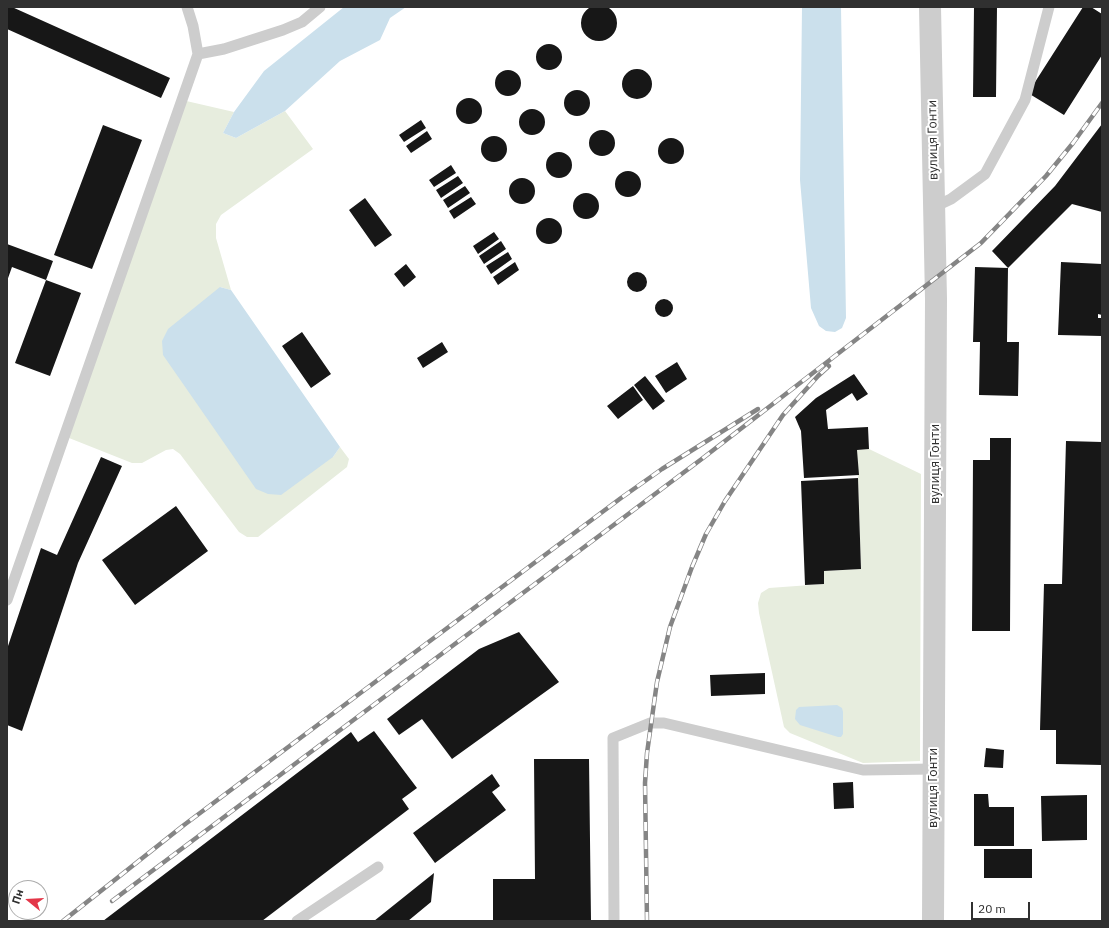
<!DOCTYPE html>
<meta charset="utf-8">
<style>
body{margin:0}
#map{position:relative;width:1109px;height:928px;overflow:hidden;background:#fff;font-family:"IBM Plex Sans",sans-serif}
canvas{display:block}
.frame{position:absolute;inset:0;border:8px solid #303030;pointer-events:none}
.north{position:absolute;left:8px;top:880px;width:40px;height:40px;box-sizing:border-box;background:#fff;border:1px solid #acacac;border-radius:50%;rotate:288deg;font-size:11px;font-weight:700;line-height:16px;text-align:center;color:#303030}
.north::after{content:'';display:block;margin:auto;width:14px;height:18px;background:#e33648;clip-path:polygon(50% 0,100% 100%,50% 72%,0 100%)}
.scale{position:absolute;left:971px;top:902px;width:59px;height:18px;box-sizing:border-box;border:2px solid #303030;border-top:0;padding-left:5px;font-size:12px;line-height:14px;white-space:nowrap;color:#303030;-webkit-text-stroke:3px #fff;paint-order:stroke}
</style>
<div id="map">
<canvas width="1109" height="928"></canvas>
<div class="frame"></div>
<div class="north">Пн</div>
<div class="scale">20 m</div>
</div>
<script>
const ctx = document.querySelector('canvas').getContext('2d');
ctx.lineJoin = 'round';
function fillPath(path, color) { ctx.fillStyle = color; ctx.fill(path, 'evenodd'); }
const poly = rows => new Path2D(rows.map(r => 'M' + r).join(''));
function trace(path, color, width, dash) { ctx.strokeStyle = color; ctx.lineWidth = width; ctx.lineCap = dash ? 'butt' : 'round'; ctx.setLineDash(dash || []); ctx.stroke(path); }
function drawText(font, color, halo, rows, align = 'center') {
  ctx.font = font + ' "IBM Plex Sans",sans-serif'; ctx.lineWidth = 4; ctx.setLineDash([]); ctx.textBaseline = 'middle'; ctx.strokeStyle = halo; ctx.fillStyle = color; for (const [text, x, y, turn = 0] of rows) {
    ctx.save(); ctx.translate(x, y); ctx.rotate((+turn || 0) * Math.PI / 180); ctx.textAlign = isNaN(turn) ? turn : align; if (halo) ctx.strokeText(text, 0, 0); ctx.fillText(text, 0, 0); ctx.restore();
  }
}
fillPath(poly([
 [182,100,234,112,223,133,236,138,285,111,313,149,221,215,216,224,216,238,231,290,220,287,333,457,340,447,349,459,347,467,258,537,247,537,239,532,180,454,173,449,166,450,142,463,132,463,64,436],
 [869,449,921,474,920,761,863,763,790,733,784,727,759,613,758,603,761,593,769,588,824,584,824,571,861,569,857,450]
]), '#e7edde');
fillPath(poly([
 [344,7,406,7,390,18,380,40,340,61,285,111,236,138,223,133,234,112,264,71],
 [802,7,841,7,846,318,842,328,835,332,826,331,819,326,811,308,800,180],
 [220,287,231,290,340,447,333,457,281,495,268,494,256,489,163,355,162,341,168,329],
 [837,705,842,708,843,712,843,734,841,737,838,737,800,725,795,719,796,710,799,707]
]), '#cbe0ec');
fillPath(poly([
 '581 23a18 18 0 1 1 36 0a18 18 0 1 1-36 0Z',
 [7,7,12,7,170,78,161,98,7,29],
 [974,7,997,7,996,97,973,97],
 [1083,7,1091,7,1102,14,1102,55,1064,115,1028,93],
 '536 57a13 13 0 1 1 26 0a13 13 0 1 1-26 0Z',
 '622 84a15 15 0 1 1 30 0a15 15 0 1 1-30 0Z',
 '495 83a13 13 0 1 1 26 0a13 13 0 1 1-26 0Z',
 '564 103a13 13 0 1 1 26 0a13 13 0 1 1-26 0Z',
 '456 111a13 13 0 1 1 26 0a13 13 0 1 1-26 0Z',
 '519 122a13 13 0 1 1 26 0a13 13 0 1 1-26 0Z',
 [421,120,426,128,404,142,399,135],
 [1102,124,1102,212,1072,204,1008,268,992,251,1055,186],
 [103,125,142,140,92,269,54,255],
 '589 143a13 13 0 1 1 26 0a13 13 0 1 1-26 0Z',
 [427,131,432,139,411,153,406,146],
 '481 149a13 13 0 1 1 26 0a13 13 0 1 1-26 0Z',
 '658 151a13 13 0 1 1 26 0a13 13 0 1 1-26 0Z',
 '546 165a13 13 0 1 1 26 0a13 13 0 1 1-26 0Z',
 [451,165,456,173,434,187,429,180],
 '615 184a13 13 0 1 1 26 0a13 13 0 1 1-26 0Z',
 [458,176,463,183,441,198,436,190],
 '509 191a13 13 0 1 1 26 0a13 13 0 1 1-26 0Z',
 [465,186,470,193,448,208,443,200],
 '573 206a13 13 0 1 1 26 0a13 13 0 1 1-26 0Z',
 [471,197,476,204,454,219,449,211],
 [365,198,392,235,375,247,349,210],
 '536 231a13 13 0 1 1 26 0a13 13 0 1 1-26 0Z',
 [494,232,499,239,478,254,473,246],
 [501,241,506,249,484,264,479,256],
 [7,244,53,261,46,280,12,267,7,281],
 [508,252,512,259,491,274,486,266],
 [515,262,519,270,498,285,493,277],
 [1061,262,1102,264,1102,315,1098,314,1098,318,1102,318,1102,336,1058,335],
 [406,264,416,277,404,287,394,274],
 [975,267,1008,268,1007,342,1019,342,1018,396,979,395,980,342,973,342],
 '627 282a10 10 0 1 1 20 0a10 10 0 1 1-20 0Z',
 [46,280,81,293,50,376,15,363],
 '655 308a9 9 0 1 1 18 0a9 9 0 1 1-18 0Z',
 [302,332,331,374,311,388,282,346],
 [442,342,448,352,423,368,417,358],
 [677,362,687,379,666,393,655,376],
 [854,374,868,394,857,401,852,393,826,410,828,429,868,427,869,449,857,450,859,475,804,478,801,431,795,417,816,398],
 [645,376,665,401,653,410,634,385],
 [633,386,643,400,618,419,607,406],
 [990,438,1011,438,1010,631,972,631,973,460,990,460],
 [1066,441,1102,442,1102,765,1056,764,1056,730,1040,730,1044,584,1062,584],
 [101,457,122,466,78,563,22,731,7,725,7,649,41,548,57,555],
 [858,478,861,569,824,571,824,584,805,585,801,481],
 [176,506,208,551,135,605,102,560],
 [519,632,559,682,452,759,422,719,399,735,387,719,479,649],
 [765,673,765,694,711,696,710,675],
 [374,731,417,788,402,799,409,809,262,921,103,921,351,732,358,742],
 [986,748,1004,750,1003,768,984,767],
 [534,759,589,759,591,921,493,921,493,879,535,879],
 [492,774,500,786,492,792,506,810,435,863,413,833],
 [853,782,854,808,834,809,833,783],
 [974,794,988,794,989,807,1014,807,1014,846,974,846],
 [1087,795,1087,840,1042,841,1041,796],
 [984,849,1032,849,1032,878,984,878],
 [434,873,431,902,408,921,374,921]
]), '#171717');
trace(poly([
 [198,54,224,49,283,30,302,22,320,7],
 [934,207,951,199,985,174,1025,100,1049,7],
 [7,600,198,54,193,26,187,7],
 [297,921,378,867],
 [614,921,613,738,650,723,664,723,863,770,933,769]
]), '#cdcdcd', 11);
trace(poly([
 [930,7,936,299,933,921]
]), '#cdcdcd', 22);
const rail = poly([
 [112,901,703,458,981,243,1046,176,1073,143,1102,103],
 [63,921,184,825,621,498,662,469,758,409],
 [647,921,645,783,647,753,657,682,670,627,692,567,706,534,725,501,783,415,818,376,829,366]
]);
trace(rail, '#858585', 4.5);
trace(rail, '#fff', 3, [9]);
drawText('13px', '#303030', '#fff', [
 ["вулиця Гонти",933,140,-91],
 ["вулиця Гонти",935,464,-90],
 ["вулиця Гонти",933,788,-90]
]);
</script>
